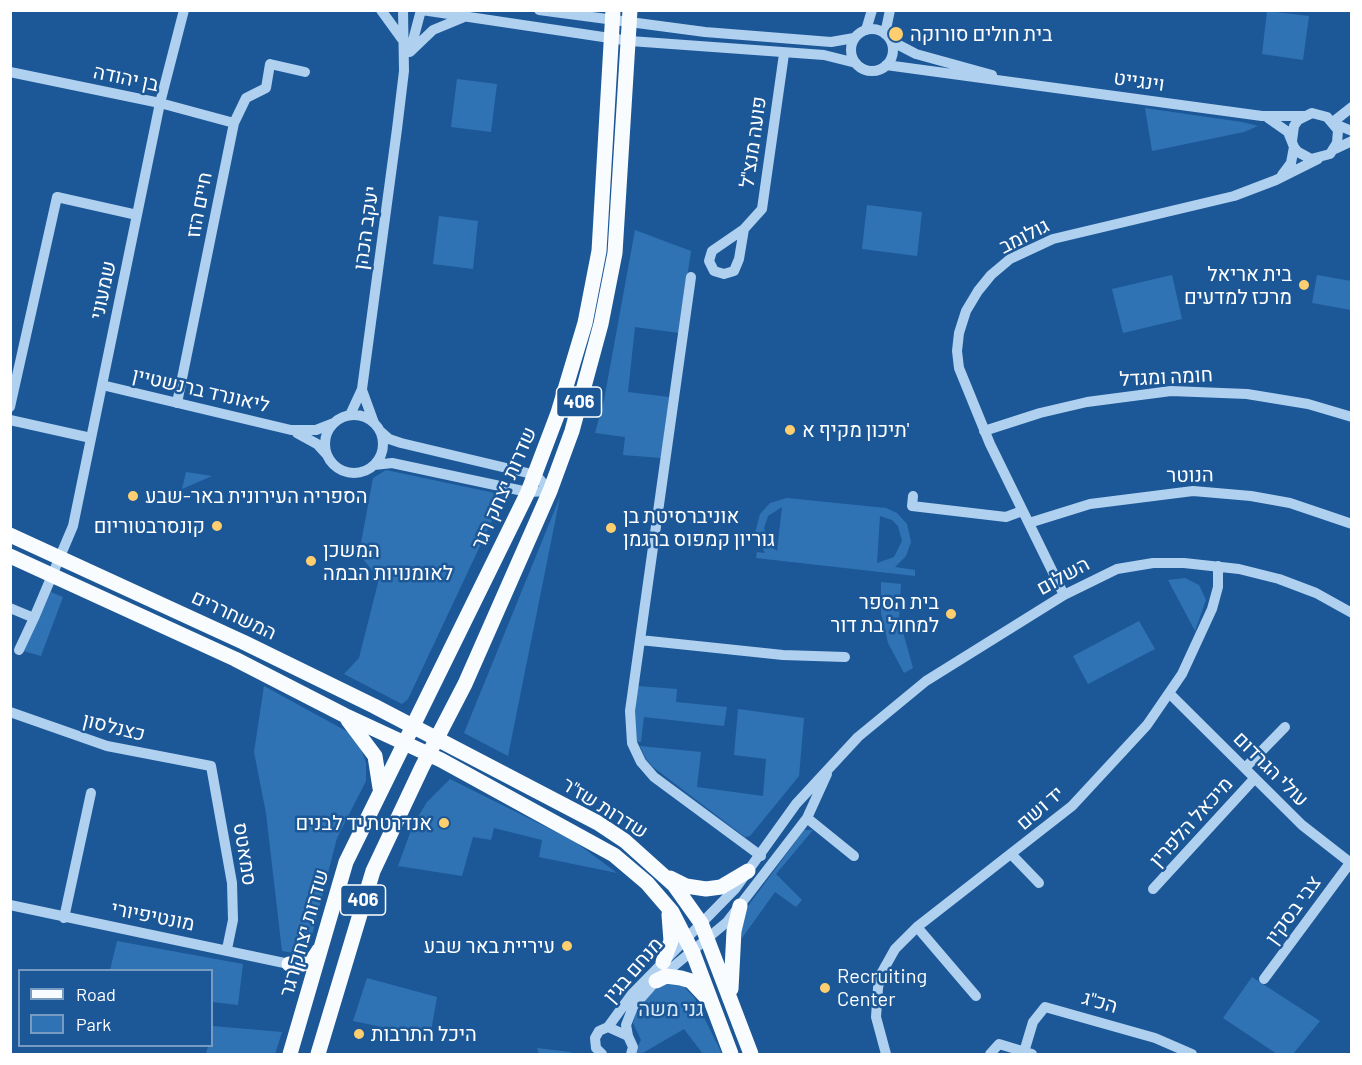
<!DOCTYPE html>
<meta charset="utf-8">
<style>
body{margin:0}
#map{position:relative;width:1362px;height:1065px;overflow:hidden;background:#1c5897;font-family:Barlow,sans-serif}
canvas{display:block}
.frame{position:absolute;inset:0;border:12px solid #fff;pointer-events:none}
.legend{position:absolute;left:18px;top:969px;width:195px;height:78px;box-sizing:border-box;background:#1c5897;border:2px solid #779bc1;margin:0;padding:8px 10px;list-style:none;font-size:18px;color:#fff}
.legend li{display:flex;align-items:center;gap:12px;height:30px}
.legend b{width:30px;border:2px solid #779bc1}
</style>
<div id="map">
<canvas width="1362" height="1065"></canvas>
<div class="frame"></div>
<ul class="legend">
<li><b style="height:8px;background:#f9fcff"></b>Road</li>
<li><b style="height:16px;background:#3073b4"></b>Park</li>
</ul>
</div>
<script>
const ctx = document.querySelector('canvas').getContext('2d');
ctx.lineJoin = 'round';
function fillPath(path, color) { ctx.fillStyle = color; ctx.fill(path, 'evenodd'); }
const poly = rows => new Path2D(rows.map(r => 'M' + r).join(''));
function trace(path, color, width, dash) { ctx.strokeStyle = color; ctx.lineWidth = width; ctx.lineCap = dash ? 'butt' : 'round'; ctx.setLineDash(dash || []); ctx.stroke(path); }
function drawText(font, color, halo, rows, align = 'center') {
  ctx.font = font + ' Barlow,Heebo,sans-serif'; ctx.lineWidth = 5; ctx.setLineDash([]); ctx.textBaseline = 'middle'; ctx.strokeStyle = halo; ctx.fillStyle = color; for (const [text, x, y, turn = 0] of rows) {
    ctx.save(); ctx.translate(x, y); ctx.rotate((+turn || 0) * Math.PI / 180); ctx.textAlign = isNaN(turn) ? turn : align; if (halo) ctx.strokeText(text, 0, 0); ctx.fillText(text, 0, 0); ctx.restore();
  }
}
fillPath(poly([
 [1267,11,1309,16,1303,60,1262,54],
 [457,79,497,84,491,132,451,127],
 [1145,108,1242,122,1258,126,1244,132,1152,151],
 [867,205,922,212,917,256,862,249],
 [439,216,478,221,473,269,433,264],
 [635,230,691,251,679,333,635,327,628,392,669,397,661,458,623,455,625,437,595,433,604,400],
 [1172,275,1182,319,1123,333,1112,289],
 [1317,275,1351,281,1351,310,1312,303],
 [386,470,504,495,408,699,402,704,344,674,359,658,379,579,359,554,373,478],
 [186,472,212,476,182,489],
 [560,497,508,756,464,733],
 [787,498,886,508,897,513,907,524,911,542,906,556,895,567,915,570,915,576,756,558,757,552,765,553,755,533,760,514,770,503],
 [782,507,777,551,768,543,764,528,768,516],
 [880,516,892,520,898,526,902,541,894,557,877,563],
 [1185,578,1199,585,1206,600,1195,631,1168,580],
 [881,582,901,584,899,618,913,668,904,673,888,643,881,613],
 [51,592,63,597,41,656,23,651],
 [1139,621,1155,649,1088,684,1073,656],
 [264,686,348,732,361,749,366,763,366,781,337,838,309,947,299,954,282,951,266,813,254,752],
 [638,686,677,689,676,702,727,707,724,726,644,717,641,742,635,742,634,719],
 [738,709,804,718,799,776,750,836,745,837,653,767,646,759,640,746,701,752,697,787,763,796,766,759,734,755],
 [450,779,574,841,617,873,539,857,542,840,494,828,491,840,473,837,462,876,398,866,413,825,427,802],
 [804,830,813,830,776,874,802,900,796,907,775,892,742,938,740,917],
 [117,941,243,964,238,1005,212,1002,212,970,110,970],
 [1252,977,1320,1021,1293,1054,1277,1054,1223,1018],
 [367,978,437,997,430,1037,353,1021],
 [680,983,694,997,722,1054,703,1054,684,1029,641,1054,634,1054,641,1040,633,1023,636,1011,651,992,666,984],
 [212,1026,282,1032,275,1054,206,1054,208,1046,212,1046],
 [537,1048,570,1052,573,1054,539,1054]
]), '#3073b4');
trace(poly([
 [381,10,402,39],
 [422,10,630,41,824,55,856,63],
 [539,10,705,32,831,42,854,38],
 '851 50a21 21 0 1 1 42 0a21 21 0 1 1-42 0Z',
 [866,30,872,10],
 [885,34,890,10],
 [891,41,916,54,992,75],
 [411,48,421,10],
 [410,52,433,30,462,18],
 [886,65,1262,116,1304,116],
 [10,72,160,103,234,123],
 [1268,118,1288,132,1294,147,1298,152,1311,159,1330,154,1337,143,1338,130,1327,117,1312,113,1298,120,1294,126,1292,141],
 [1333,122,1352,107],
 [1335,124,1352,131],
 [1335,149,1352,141],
 [1282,175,1291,163,1294,147],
 [744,229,762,209,784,54],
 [744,229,739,259,734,271,724,274,714,271,709,261,712,251,744,229],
 [691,277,630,711,632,743,641,762,654,777,761,856],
 [102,385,291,430,316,430,334,423],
 [362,390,374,423],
 [177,403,234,123,246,98,266,88,270,64,305,72],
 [10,407,57,197,137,215],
 [350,415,362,389,397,129,404,71,403,10],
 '325 444a29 29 0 1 1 58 0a29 29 0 1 1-58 0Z',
 [10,420,91,438],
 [380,431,389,439,401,443,536,475,550,491],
 [984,431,1040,413,1087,402,1171,391,1247,394,1308,404,1352,417],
 [297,433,317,444,327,455],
 [374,465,392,463,528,492,550,491],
 [913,496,912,506,1006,517,1022,511],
 [1029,523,1090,504,1193,491,1251,496,1290,503,1352,524],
 [1064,595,990,444,959,368,957,351,959,333,966,311,978,291,991,275,1010,259,1053,239,1234,196,1276,180,1318,159],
 [10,608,34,618,73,526,160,103,184,10],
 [640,640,783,655,845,657],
 [19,650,34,618],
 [1170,694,1302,825,1352,864],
 [10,712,107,746,211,766,232,883,233,920,227,949],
 [1245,768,1285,727],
 [807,818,854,856],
 [1012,855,1039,883],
 [1153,889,1254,779],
 [10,905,289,964],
 [64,918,91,793],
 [917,927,976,996],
 [1264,979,1350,863],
 [608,1027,632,994,735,889,796,804,858,737,926,681,1064,595,1117,569,1153,563,1184,563,1239,569,1279,579,1316,593,1352,613],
 [628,1036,626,1025,633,1007,656,981,727,922,807,818,827,774],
 [1024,1052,1033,1022,1045,1007,1155,1038,1192,1054],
 [602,1054,596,1048,595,1038,599,1031,608,1027,628,1036,633,1047,631,1054],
 [886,1054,876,1017,878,988,881,974,895,949,917,927,1072,806,1147,725,1182,674,1212,609,1218,587,1218,566],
 [990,1054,999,1044,1032,1054]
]), '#b0d0f0', 10);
trace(poly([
 [10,535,243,642,374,706,598,823,625,841,674,885,701,923,751,1054],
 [10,556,235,659,344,715,441,760,614,855,647,883,672,912,693,953,731,1054],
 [348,720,375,756,380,788],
 [670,878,686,886,706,889,721,887,748,871],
 [663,962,671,941,669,915],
 [289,964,303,964,314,958,319,950],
 [656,981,666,976,681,978,691,981,706,997],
 [731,989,734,931,740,906],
 [290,1054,346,862,528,492,558,413,585,323,599,251,613,10],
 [318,1054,373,871,422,767,465,684,550,491,572,431,601,324,615,253,630,10]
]), '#f9fcff', 15);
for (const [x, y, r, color] of [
 [896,34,8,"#ffce6f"],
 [1304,285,6,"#ffce6f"],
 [790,430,6,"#ffce6f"],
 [133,496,6,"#ffce6f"],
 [217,526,6,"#ffce6f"],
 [611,528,6,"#ffce6f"],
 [311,561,6,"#ffce6f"],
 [951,614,6,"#ffce6f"],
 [444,823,6,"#ffce6f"],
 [567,946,6,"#ffce6f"],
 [825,988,6,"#ffce6f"],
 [359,1034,6,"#ffce6f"]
]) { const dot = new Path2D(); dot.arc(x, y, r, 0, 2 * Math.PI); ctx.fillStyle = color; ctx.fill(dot); trace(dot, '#1c5897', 2); }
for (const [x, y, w] of [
 [579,402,45],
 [363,900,45]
]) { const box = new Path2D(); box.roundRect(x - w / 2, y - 15, w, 30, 4.5); ctx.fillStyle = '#1c5897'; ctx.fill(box); trace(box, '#fff', 1.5); }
drawText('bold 18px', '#fff', null, [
 ["406",579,402],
 ["406",363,900]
]);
drawText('20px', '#fff', '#1c5897', [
 ["בית חולים סורוקה",910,34],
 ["בית אריאל",1292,274,"right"],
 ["מרכז למדעים",1292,297,"right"],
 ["תיכון מקיף א'",802,430],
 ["הספריה העירונית באר-שבע",145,496],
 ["אוניברסיטת בן",623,516],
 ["גוריון קמפוס ברגמן",623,539],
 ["קונסרבטוריום",205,526,"right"],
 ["המשכן",323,550],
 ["לאומנויות הבמה",323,573],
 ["בית הספר",939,602,"right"],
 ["למחול בת דור",939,625,"right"],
 ["אנדרטת יד לבנים",432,823,"right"],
 ["עיריית באר שבע",555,946,"right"],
 ["Recruiting",837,976],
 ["Center",837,999],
 ["היכל התרבות",371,1034]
], 'left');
drawText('20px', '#fff', '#1c5897', [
 ["בן יהודה",126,78,12],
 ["וינגייט",1139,81,8],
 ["פועה מנצ\"ל",753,142,-82],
 ["חיים הזז",199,205,-79],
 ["יעקב הכהן",366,228,-82],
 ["גולומב",1024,236,-27],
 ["שמעוני",103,290,-78],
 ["חומה ומגדל",1166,377,-3],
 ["ליאונרד ברנשטיין",201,390,13],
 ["הנוטר",1190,475,-1],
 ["שדרות יצחק רגר",504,488,-66],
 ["השלום",1063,576,-29],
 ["המשחררים",234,615,25],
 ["כצנלסון",114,727,14],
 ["עולי הגרדום",1271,769,45],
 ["שדרות שז\"ר",605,808,32],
 ["יד ושם",1040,808,-41],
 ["מיכאל הלפרין",1191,822,-48],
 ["סמאטס",245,854,81],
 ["צבי בסקין",1293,910,-54],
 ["מונטיפיורי",153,916,11],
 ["שדרות יצחק רגר",304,933,-74],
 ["מנחם בגין",633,970,-49],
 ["הכ\"ג",1100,1002,16]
]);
drawText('20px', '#d7e9fb', '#1c5897', [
 ["גני משה",671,1009]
]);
</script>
